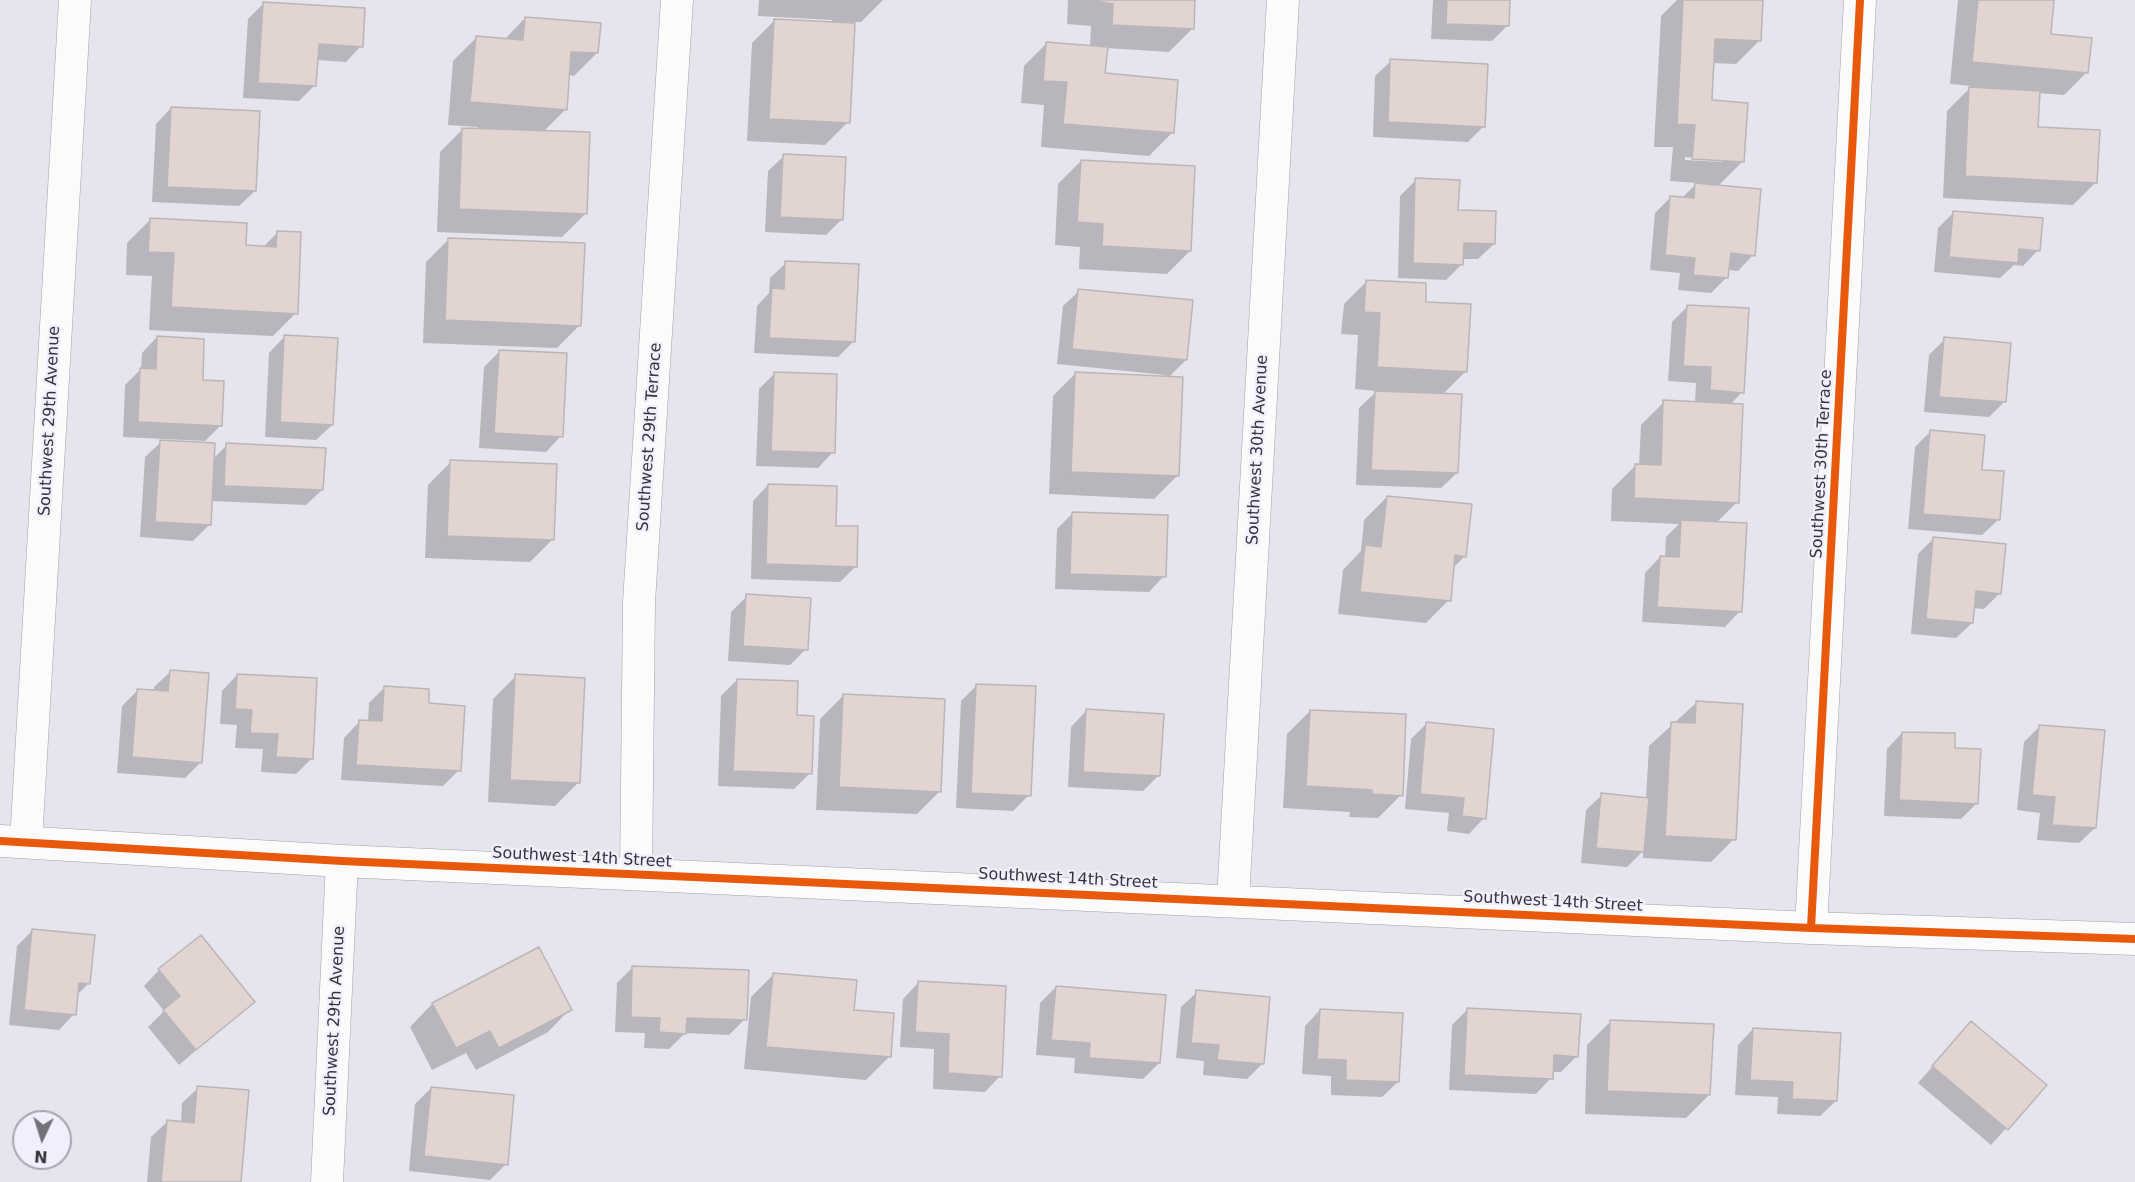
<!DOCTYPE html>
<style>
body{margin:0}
#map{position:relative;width:2135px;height:1182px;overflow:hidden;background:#e6e4ec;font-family:"DejaVu Sans",sans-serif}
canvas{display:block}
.north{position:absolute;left:12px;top:1110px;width:60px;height:60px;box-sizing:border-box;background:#f1effd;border:2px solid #a6a5af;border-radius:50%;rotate:184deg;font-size:16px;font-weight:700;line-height:24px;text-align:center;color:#36353b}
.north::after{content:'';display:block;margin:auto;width:21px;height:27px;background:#747279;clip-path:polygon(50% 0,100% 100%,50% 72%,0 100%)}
</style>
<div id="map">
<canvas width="2135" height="1182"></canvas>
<div class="north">N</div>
</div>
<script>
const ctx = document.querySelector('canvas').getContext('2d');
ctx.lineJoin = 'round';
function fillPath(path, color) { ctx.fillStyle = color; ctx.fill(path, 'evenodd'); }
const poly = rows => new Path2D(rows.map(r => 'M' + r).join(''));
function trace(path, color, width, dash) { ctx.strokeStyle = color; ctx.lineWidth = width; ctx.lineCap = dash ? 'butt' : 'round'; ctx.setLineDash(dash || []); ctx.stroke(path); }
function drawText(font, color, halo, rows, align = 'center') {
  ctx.font = font + ' "DejaVu Sans",sans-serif'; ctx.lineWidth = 4.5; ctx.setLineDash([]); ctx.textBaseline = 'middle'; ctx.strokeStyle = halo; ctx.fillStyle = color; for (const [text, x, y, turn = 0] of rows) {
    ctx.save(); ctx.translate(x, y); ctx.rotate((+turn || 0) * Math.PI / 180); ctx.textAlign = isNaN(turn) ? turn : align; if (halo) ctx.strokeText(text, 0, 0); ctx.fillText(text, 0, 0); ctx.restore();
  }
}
fillPath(poly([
 [759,0,883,0,861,22,854,22,848,122,825,145,747,141,752,43,775,20,832,23,832,20,758,16],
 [1068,0,1194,0,1192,29,1169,52,1106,48,1104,75,1172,133,1149,156,1041,147,1044,105,1021,103,1024,66,1047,43,1090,47,1091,26,1067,24],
 [1433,0,1509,0,1508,25,1492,41,1431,39],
 [1677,0,1761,0,1759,41,1736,64,1713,63,1711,102,1743,161,1717,187,1753,255,1738,271,1728,270,1727,277,1711,293,1678,290,1680,273,1650,270,1655,213,1671,197,1682,198,1697,183,1670,181,1673,147,1654,147,1661,16],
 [1685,157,1723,159,1723,162,1685,160],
 [1958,0,2052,0,2049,35,2087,72,2064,95,2038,93,2037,128,2096,182,2073,205,1943,198,1947,111,1972,86,1950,84],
 [264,3,361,46,346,62,316,60,315,85,299,101,243,98,248,19],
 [525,18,597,53,574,76,568,75,565,110,543,132,585,214,562,237,437,232,440,152,463,129,478,130,478,127,448,125,453,61,476,38,504,40],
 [1391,61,1484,126,1468,142,1373,137,1375,76],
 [171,108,255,191,239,206,152,202,156,124],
 [784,156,842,219,826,235,765,232,768,171],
 [1081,161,1190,251,1167,274,1079,269,1080,247,1055,245,1058,184],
 [1416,180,1494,244,1478,259,1462,259,1462,264,1446,280,1398,278,1400,196],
 [1953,213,2038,250,2023,266,2014,265,2000,278,1934,272,1938,228],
 [150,220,244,247,262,248,278,232,296,313,273,336,149,330,152,276,126,275,127,243],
 [449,239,580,325,557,348,423,343,426,262],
 [786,263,854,341,838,357,754,353,757,306,769,293,770,278],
 [1367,281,1424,303,1466,371,1442,395,1457,473,1441,488,1356,485,1359,408,1377,391,1355,389,1358,335,1341,334,1344,304],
 [1079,291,1186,360,1168,378,1177,476,1154,499,1049,494,1053,396,1076,373,1166,377,1166,375,1057,364,1063,306],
 [1688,306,1742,392,1730,405,1737,502,1716,523,1740,611,1725,627,1642,622,1645,573,1660,557,1665,558,1666,537,1679,524,1611,521,1612,489,1635,466,1639,466,1641,425,1664,402,1695,403,1696,383,1668,381,1672,322],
 [157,337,201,381,221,425,205,441,123,437,125,385,141,369,142,353],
 [284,337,332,425,316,440,265,437,269,353],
 [1945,339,2005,401,1989,417,1924,412,1929,355],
 [500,351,561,436,546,452,479,448,484,367],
 [775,373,833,452,818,468,756,466,759,389],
 [1931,431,1980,471,1998,520,1982,535,1908,529,1915,447],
 [161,442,213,459,227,445,322,490,306,505,210,501,209,525,193,541,140,537,145,457],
 [451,462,553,539,530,562,425,558,428,485],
 [768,485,835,528,856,566,840,582,751,579,753,501],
 [1387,497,1465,556,1452,569,1449,600,1426,623,1338,614,1343,570,1361,551,1364,520],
 [1073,513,1164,576,1149,592,1055,589,1057,529],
 [1934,538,2000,593,1984,609,1973,608,1972,623,1956,638,1911,634,1918,554],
 [747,596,806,649,790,665,728,661,731,612],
 [170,672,201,762,185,778,117,773,122,706,138,690,154,691,154,687],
 [237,675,312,758,296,774,261,772,263,749,235,748,237,725,220,724,222,691],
 [516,676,578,783,555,806,488,802,493,699],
 [737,680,795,717,810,773,794,789,718,786,721,696],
 [977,685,1029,795,1013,811,956,808,961,701],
 [385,687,427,704,459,770,443,786,341,780,344,738,359,722,368,722,369,703],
 [843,696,940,791,917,814,816,810,820,719],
 [1696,703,1734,839,1711,862,1643,858,1643,851,1627,867,1581,863,1586,810,1602,795,1646,799,1649,746],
 [1086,711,1158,776,1143,791,1068,787,1071,727],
 [1310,711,1401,795,1378,818,1349,817,1350,812,1283,808,1287,734],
 [1427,723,1484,818,1469,834,1447,831,1449,813,1405,809,1411,739],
 [2039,727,2095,828,2079,843,2037,840,2040,813,2017,810,2024,742],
 [1902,733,1953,749,1977,803,1961,819,1884,816,1887,749],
 [33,930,89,983,76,996,74,1014,59,1030,9,1025,17,946],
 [538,949,570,1009,548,1032,476,1070,466,1053,432,1070,410,1027,432,1004],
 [633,967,745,1019,729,1035,685,1033,669,1049,644,1048,645,1033,615,1032,617,983],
 [159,970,253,1001,179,1065,148,1027,164,1011,144,986],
 [774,974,852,1011,889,1057,866,1080,744,1069,751,997],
 [918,983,1000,1076,985,1092,933,1089,934,1049,900,1047,903,999],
 [1056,987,1159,1063,1143,1079,1074,1073,1075,1058,1036,1055,1040,1003],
 [1197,992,1263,1063,1247,1079,1203,1075,1204,1061,1176,1058,1181,1007],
 [1468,1009,1577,1056,1561,1072,1552,1072,1551,1078,1536,1094,1449,1090,1452,1025],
 [1320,1010,1398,1082,1382,1097,1331,1095,1331,1076,1302,1074,1305,1026],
 [1610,1022,1709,1095,1686,1118,1585,1114,1587,1045],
 [1971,1023,2045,1085,1991,1145,1918,1083],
 [1753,1029,1836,1101,1820,1116,1777,1114,1778,1097,1735,1095,1738,1045],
 [198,1088,240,1182,147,1182,151,1137,167,1122,181,1123,182,1103],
 [431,1088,506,1164,490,1180,409,1171,415,1104]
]), '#0003');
const building = poly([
 [1089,0,1195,0,1194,29,1112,25,1113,4,1089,0],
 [1447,0,1510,0,1509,26,1446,24,1447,0],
 [1683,0,1763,0,1761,41,1715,39,1712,100,1748,103,1744,162,1692,159,1695,125,1677,124,1683,0],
 [1978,0,2054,0,2051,34,2092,38,2088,73,1972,62,1978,0],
 [263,2,365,8,363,47,319,44,316,86,258,83,263,2],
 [525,17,601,23,598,53,571,52,567,110,470,102,476,36,523,40,525,17],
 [774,19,855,23,850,123,769,119,774,19],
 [1046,42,1108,47,1105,73,1178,80,1174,133,1063,124,1067,82,1043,81,1046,42],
 [1390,59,1488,64,1485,127,1388,122,1390,59],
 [1969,87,2040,91,2038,127,2100,130,2097,183,1965,176,1969,87],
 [171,107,260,111,256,191,167,187,171,107],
 [462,128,590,132,587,214,459,209,462,128],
 [783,154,846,157,843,220,780,217,783,154],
 [1081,160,1195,166,1191,251,1102,246,1103,224,1077,222,1081,160],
 [1415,178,1460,180,1458,210,1496,211,1495,244,1464,243,1463,265,1413,263,1415,178],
 [1695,183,1761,189,1755,256,1731,253,1728,278,1693,275,1695,258,1665,255,1670,196,1694,198,1695,183],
 [1953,211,2043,218,2040,251,2019,249,2018,263,1949,257,1953,211],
 [150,218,247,223,246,245,276,247,277,231,301,232,298,314,171,307,174,253,148,252,150,218],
 [448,238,585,243,581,326,445,320,448,238],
 [785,261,859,264,855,342,769,338,772,288,784,289,785,261],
 [1366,280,1426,283,1426,302,1471,304,1467,372,1377,367,1380,313,1364,312,1366,280],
 [1078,289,1193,300,1187,360,1072,349,1078,289],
 [1687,305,1749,308,1744,393,1710,390,1711,367,1683,366,1687,305],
 [284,335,338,338,333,425,280,422,284,335],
 [157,336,204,339,203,380,224,381,222,426,138,422,140,368,156,369,157,336],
 [1944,337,2011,343,2006,402,1939,397,1944,337],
 [499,350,567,353,563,437,494,433,499,350],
 [774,372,837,374,835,453,771,451,774,372],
 [1075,372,1183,377,1179,476,1071,472,1075,372],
 [1375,391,1462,394,1458,473,1371,470,1375,391],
 [1663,400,1743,404,1739,503,1634,498,1635,464,1661,465,1663,400],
 [1930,430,1985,435,1982,470,2004,471,2000,520,1923,514,1930,430],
 [160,440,215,443,211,525,155,522,160,440],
 [226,443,326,448,323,490,224,486,226,443],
 [450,460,557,464,554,540,447,536,450,460],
 [768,484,837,486,836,526,858,526,857,567,766,564,768,484],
 [1387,496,1472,504,1466,557,1455,555,1451,601,1360,592,1365,545,1381,547,1387,496],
 [1072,512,1168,515,1166,577,1070,574,1072,512],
 [1681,520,1747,523,1742,612,1657,607,1660,556,1679,557,1681,520],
 [1933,537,2006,544,2001,594,1976,591,1973,623,1926,619,1933,537],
 [746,594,811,598,808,650,743,646,746,594],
 [170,670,209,673,202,763,132,757,137,689,168,691,170,670],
 [237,674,317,678,313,759,276,757,278,734,250,733,252,710,235,709,237,674],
 [515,674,585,678,580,783,510,780,515,674],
 [737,679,798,681,797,715,814,716,812,774,733,771,737,679],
 [976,684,1036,686,1031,796,971,793,976,684],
 [384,686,429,689,429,703,465,706,461,771,356,765,359,720,382,721,384,686],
 [843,694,945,699,941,792,839,787,843,694],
 [1696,701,1743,704,1736,840,1665,836,1671,722,1695,723,1696,701],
 [1086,709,1164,714,1160,776,1083,772,1086,709],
 [1310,710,1406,714,1403,796,1372,794,1372,790,1306,786,1310,710],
 [1426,722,1494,729,1486,819,1462,816,1464,798,1420,794,1426,722],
 [2039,725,2105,730,2096,828,2052,825,2055,797,2032,795,2039,725],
 [1902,732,1955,733,1955,748,1981,749,1978,804,1899,800,1902,732],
 [1601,793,1649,798,1644,852,1596,848,1601,793],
 [32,929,95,935,90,984,79,983,76,1015,24,1010,32,929],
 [201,935,255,1002,196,1050,163,1010,180,996,158,969,201,935],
 [539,947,572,1010,499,1048,490,1031,456,1048,432,1003,539,947],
 [632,966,749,970,747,1020,687,1018,686,1034,659,1032,660,1018,631,1017,632,966],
 [773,973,857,980,854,1010,894,1013,891,1057,766,1047,773,973],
 [918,981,1006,986,1002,1077,948,1073,949,1034,915,1032,918,981],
 [1056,986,1166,995,1160,1063,1089,1058,1090,1043,1051,1040,1056,986],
 [1196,990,1270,997,1264,1064,1217,1060,1219,1045,1191,1043,1196,990],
 [1467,1008,1581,1014,1578,1057,1554,1055,1553,1079,1464,1075,1467,1008],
 [1320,1009,1403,1013,1399,1082,1346,1080,1346,1060,1317,1059,1320,1009],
 [1610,1020,1714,1024,1710,1095,1607,1091,1610,1020],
 [1971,1021,2047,1085,2008,1130,1932,1066,1971,1021],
 [1753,1028,1841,1033,1837,1101,1792,1099,1793,1082,1750,1080,1753,1028],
 [197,1086,249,1090,241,1182,161,1182,167,1120,194,1123,197,1086],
 [431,1087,514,1095,508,1165,424,1156,431,1087]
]);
fillPath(building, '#e2d4d1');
trace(building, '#b9b6b8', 1.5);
const street = poly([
 [0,841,342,861,1811,928,2135,939],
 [26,842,75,0],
 [636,874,639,602,677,0],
 [1233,900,1283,0],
 [1811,928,1860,0],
 [327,1182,342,861]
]);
trace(street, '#a3a1a8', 33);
trace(street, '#fbfbfc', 32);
trace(poly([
 [0,841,342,861,1811,928,2135,939],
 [1811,928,1860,0]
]), '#e8590c', 8);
drawText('16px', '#36353b', '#f1effd', [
 ["Southwest 29th Avenue",50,421,-87],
 ["Southwest 29th Terrace",650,437,-86],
 ["Southwest 30th Avenue",1258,450,-87],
 ["Southwest 30th Terrace",1822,464,-87],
 ["Southwest 14th Street",582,858,3],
 ["Southwest 14th Street",1068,879,3],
 ["Southwest 14th Street",1553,902,3],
 ["Southwest 29th Avenue",335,1021,-87]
]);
</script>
